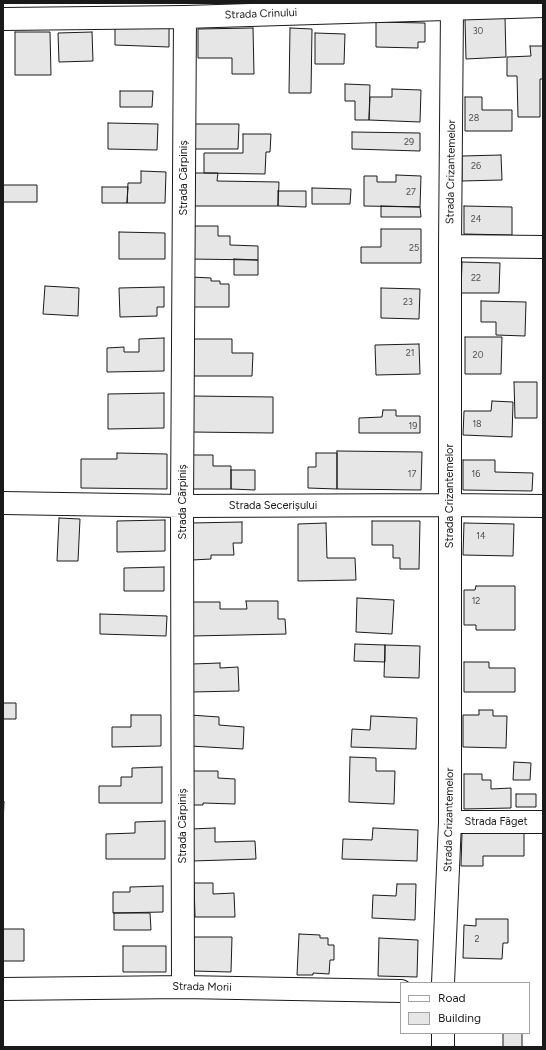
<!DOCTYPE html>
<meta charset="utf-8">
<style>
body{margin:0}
#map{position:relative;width:546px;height:1050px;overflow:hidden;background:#fff;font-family:Figtree,sans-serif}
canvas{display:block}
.frame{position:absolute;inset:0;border:4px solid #1a1a1a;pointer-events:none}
.legend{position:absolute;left:400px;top:982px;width:130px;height:52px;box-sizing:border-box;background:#fff;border:1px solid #a3a3a3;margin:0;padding:5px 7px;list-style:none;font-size:12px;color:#1a1a1a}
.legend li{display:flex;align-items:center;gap:8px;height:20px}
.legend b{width:20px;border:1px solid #a3a3a3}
</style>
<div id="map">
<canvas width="546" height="1050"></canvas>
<div class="frame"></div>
<ul class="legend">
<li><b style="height:5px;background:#fff"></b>Road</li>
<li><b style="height:11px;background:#e6e6e6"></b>Building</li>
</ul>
</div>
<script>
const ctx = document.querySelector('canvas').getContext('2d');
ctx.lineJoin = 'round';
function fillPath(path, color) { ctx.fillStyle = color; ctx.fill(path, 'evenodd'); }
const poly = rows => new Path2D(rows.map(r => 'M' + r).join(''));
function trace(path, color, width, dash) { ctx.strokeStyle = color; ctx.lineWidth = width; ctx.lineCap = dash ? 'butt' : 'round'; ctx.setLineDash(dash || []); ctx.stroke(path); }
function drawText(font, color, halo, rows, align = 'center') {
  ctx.font = font + ' Figtree,sans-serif'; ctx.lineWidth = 3; ctx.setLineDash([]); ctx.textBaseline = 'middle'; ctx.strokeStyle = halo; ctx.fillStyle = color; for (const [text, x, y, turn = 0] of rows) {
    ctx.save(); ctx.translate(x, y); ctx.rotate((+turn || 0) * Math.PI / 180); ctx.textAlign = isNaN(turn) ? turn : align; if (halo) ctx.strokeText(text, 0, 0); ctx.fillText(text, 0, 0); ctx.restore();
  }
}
const building = poly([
 [505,18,506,57,466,59,465,19,505,18],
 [376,22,425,23,425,42,418,42,418,48,376,47,376,22],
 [115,27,169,28,169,47,115,45,115,27],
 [253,28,254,74,232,74,232,58,198,58,198,29,253,28],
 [290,28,312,29,311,93,289,93,290,28],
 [15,32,50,32,51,75,15,75,15,32],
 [92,32,93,61,59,62,58,33,92,32],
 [315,33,345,34,344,64,315,64,315,33],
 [530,46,543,46,543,79,540,79,540,117,518,117,517,76,507,76,507,57,531,56,530,46],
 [345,84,370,85,369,120,355,120,355,101,345,101,345,84],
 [392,89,421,90,420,122,369,120,370,97,392,97,392,89],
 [120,91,153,91,152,107,120,107,120,91],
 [465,97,482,97,482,110,512,110,512,131,465,131,465,97],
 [108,123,158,124,157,150,108,149,108,123],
 [193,124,239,124,238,149,193,149,193,124],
 [352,132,420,133,420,151,352,149,352,132],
 [243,134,271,134,270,152,266,152,265,174,204,173,204,153,243,153,243,134],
 [501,155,502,180,462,181,462,156,501,155],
 [141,171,166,172,165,203,127,203,128,183,141,183,141,171],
 [192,173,218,173,217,181,279,182,278,206,192,206,192,173],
 [396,175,421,176,420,207,364,206,364,176,377,176,377,182,396,182,396,175],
 [3,185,37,185,37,202,3,202,3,185],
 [102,187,128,187,127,203,102,203,102,187],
 [312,188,351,189,350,204,312,204,312,188],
 [278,191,306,191,306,207,278,206,278,191],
 [381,206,420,207,421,217,381,217,381,206],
 [464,206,512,207,512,235,464,234,464,206],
 [192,226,218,226,218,236,230,236,230,245,258,246,258,260,191,259,192,226],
 [381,229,421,229,421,263,361,263,361,247,381,247,381,229],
 [119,232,165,233,165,259,119,259,119,232],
 [234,259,258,260,258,275,234,275,234,259],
 [462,262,500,263,499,293,461,293,462,262],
 [191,277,211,278,211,281,220,281,220,284,229,284,229,307,190,307,191,277],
 [45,286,79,288,78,316,43,314,45,286],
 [164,287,164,307,157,307,157,316,120,317,119,288,164,287],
 [381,288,420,289,419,319,381,318,381,288],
 [481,301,526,302,525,336,496,335,496,322,481,322,481,301],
 [465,337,502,337,501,374,465,374,465,337],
 [164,338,164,371,107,372,107,348,124,347,124,352,139,352,139,339,164,338],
 [193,339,232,339,232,353,253,353,252,376,193,376,193,339],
 [419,344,420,374,376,375,375,345,419,344],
 [514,382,537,382,537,418,515,418,514,382],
 [164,393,164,428,108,429,108,394,164,393],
 [192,396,273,397,273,433,192,432,192,396],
 [492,401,513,402,512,437,463,435,464,411,491,411,492,401],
 [383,410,396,410,396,416,420,416,420,433,359,433,359,418,382,417,383,410],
 [337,451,422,452,421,490,337,489,337,451],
 [117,453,167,454,167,489,81,488,81,459,117,459,117,453],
 [316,453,337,453,337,489,308,488,308,467,316,467,316,453],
 [190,455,213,455,213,466,231,466,231,489,190,489,190,455],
 [463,460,495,460,495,472,533,473,532,491,463,490,463,460],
 [231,470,255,470,255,490,231,489,231,470],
 [59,518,80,519,78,561,57,561,59,518],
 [165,520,165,551,117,552,117,521,165,520],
 [372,521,420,521,419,569,400,569,400,558,393,558,393,545,372,545,372,521],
 [242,522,242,543,233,543,234,555,211,555,211,559,192,560,191,523,242,522],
 [326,523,327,558,355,558,356,580,298,581,298,524,326,523],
 [464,523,514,524,513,556,463,555,464,523],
 [164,567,164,591,124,591,124,568,164,567],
 [476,586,515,586,515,630,476,630,476,625,464,625,464,590,475,590,476,586],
 [357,598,394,600,392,634,356,632,357,598],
 [246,601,278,601,278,619,285,619,286,634,192,636,193,602,220,602,220,609,247,609,246,601],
 [100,614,167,616,166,636,100,634,100,614],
 [355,644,385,645,385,662,354,661,355,644],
 [385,645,420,646,419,678,384,677,385,645],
 [464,662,489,662,489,668,515,668,515,692,464,692,464,662],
 [220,663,220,668,238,667,239,691,191,692,192,664,220,663],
 [3,703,16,703,16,719,3,719,3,703],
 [479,710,493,710,493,716,507,716,506,748,463,747,463,715,479,715,479,710],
 [131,715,161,715,161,746,112,747,112,727,131,727,131,715],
 [190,715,219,717,219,725,244,727,243,749,190,746,190,715],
 [371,716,417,718,416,749,351,747,352,729,370,730,371,716],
 [350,757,376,758,376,771,395,771,394,804,349,802,350,757],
 [514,762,531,763,530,780,513,780,514,762],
 [162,767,162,803,99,803,99,786,121,786,121,777,132,777,132,768,162,767],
 [190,771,218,771,218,778,235,779,235,804,203,803,203,805,189,805,190,771],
 [464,774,482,774,482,780,491,780,491,789,511,788,511,808,464,809,464,774],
 [516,794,536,794,536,807,516,807,516,794],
 [3,801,4,801,3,826,3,801],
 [165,821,165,859,106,859,106,834,135,833,135,822,165,821],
 [215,828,215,842,255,841,256,859,192,861,191,829,215,828],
 [373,828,418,830,417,861,342,859,343,839,372,840,373,828],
 [462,833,524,833,524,856,483,856,483,866,461,866,462,833],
 [194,883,213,883,213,894,234,893,235,917,195,917,194,883],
 [397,884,416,884,415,920,372,918,373,895,396,896,397,884],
 [163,886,163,912,113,913,113,892,130,892,130,887,163,886],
 [114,913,150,913,151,930,114,930,114,913],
 [476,919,508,919,508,943,503,943,502,959,463,958,464,925,476,926,476,919],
 [3,929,24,929,24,961,3,961,3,929],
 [299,934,320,935,320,938,328,938,328,945,334,945,334,960,330,960,329,974,313,973,313,975,297,975,299,934],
 [194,937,232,937,231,972,193,971,194,937],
 [379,938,418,940,417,977,378,976,379,938],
 [123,946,166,946,166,972,123,972,123,946],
 [503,1033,522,1033,522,1047,503,1047,503,1033]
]);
fillPath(building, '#e6e6e6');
trace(building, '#1a1a1a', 1);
const minor = poly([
 [3,19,185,17,543,6],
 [450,246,543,247],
 [3,503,182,506,450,505,543,506],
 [450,822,543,822],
 [443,983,450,822,450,246,452,8],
 [183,987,182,506,185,17],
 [3,989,183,987,401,991],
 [443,1047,443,1033]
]);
trace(minor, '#1a1a1a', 24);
trace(minor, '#fff', 22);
drawText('9px', '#4d4d4d', null, [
 ["30",478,31],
 ["28",474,118],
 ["29",409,142],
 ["26",476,166],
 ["27",411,192],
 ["24",476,219],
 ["25",414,248],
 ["22",476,278],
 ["23",408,302],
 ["21",410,353],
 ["20",478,355],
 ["18",477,424],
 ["19",413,426],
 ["17",412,474],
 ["16",476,474],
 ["14",481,536],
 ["12",476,601],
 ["2",477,939]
]);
drawText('11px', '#1a1a1a', '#fff', [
 ["Strada Crinului",261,14,-2],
 ["Strada Crizantemelor",451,172,-89],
 ["Strada Cărpiniș",184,178,-90],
 ["Strada Crizantemelor",450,496,-90],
 ["Strada Cărpiniș",183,502,-90],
 ["Strada Secerișului",273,506],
 ["Strada Crizantemelor",449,820,-89],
 ["Strada Făget",496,822],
 ["Strada Cărpiniș",183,826,-90],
 ["Strada Morii",202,987,1]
]);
</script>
